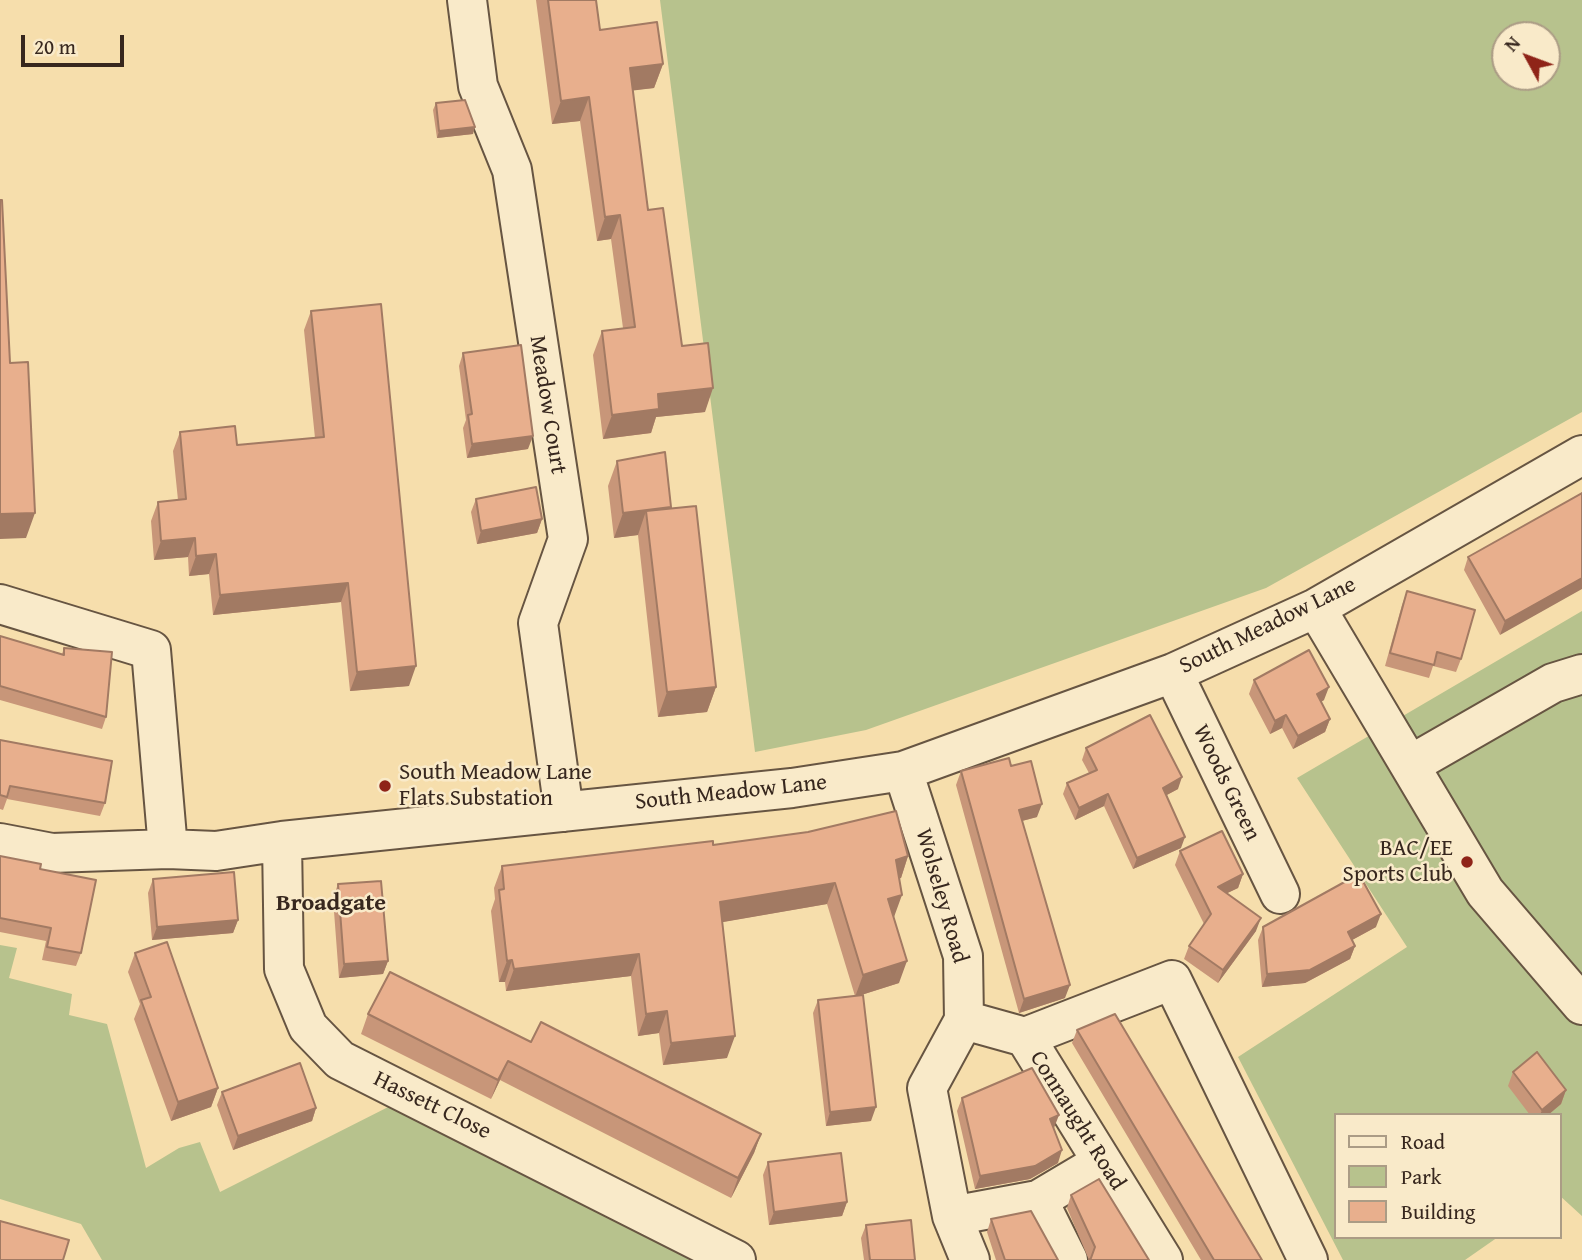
<!DOCTYPE html>
<style>
body{margin:0}
#map{position:relative;width:1582px;height:1260px;overflow:hidden;background:#f6deac;font-family:"Gentium Book Plus",serif}
canvas{display:block}
.legend{position:absolute;left:1334px;top:1113px;width:228px;height:126px;box-sizing:border-box;background:#f9eac9;border:2px solid #ab9c85;margin:0;padding:9px 12px;list-style:none;font-size:21px;color:#37271e}
.legend li{display:flex;align-items:center;gap:14px;height:35px}
.legend b{width:35px;border:2px solid #ab9c85}
.north{position:absolute;left:1491px;top:21px;width:70px;height:70px;box-sizing:border-box;background:#f9eac9;border:2px solid #ab9c85;border-radius:50%;rotate:311deg;font-size:19px;font-weight:700;line-height:28px;text-align:center;color:#37271e}
.north::after{content:'';display:block;margin:auto;width:24px;height:32px;background:#8f2418;clip-path:polygon(50% 0,100% 100%,50% 72%,0 100%)}
.scale{position:absolute;left:21px;top:35px;width:103px;height:32px;box-sizing:border-box;border:4px solid #37271e;border-top:0;padding-left:9px;font-size:21px;line-height:24px;white-space:nowrap;color:#37271e;-webkit-text-stroke:5px #f9eac9;paint-order:stroke}
</style>
<div id="map">
<canvas width="1582" height="1260"></canvas>
<ul class="legend">
<li><b style="height:9px;background:#f9eac9"></b>Road</li>
<li><b style="height:19px;background:#b7c28d"></b>Park</li>
<li><b style="height:19px;background:#e8af8d"></b>Building</li>
</ul>
<div class="north">N</div>
<div class="scale">20 m</div>
</div>
<script>
const ctx = document.querySelector('canvas').getContext('2d');
ctx.lineJoin = 'round';
function fillPath(path, color) { ctx.fillStyle = color; ctx.fill(path, 'evenodd'); }
const poly = rows => new Path2D(rows.map(r => 'M' + r).join(''));
function trace(path, color, width, dash) { ctx.strokeStyle = color; ctx.lineWidth = width; ctx.lineCap = dash ? 'butt' : 'round'; ctx.setLineDash(dash || []); ctx.stroke(path); }
function drawText(font, color, halo, rows, align = 'center') {
  ctx.font = font + ' "Gentium Book Plus",serif'; ctx.lineWidth = 5; ctx.setLineDash([]); ctx.textBaseline = 'middle'; ctx.strokeStyle = halo; ctx.fillStyle = color; for (const [text, x, y, turn = 0] of rows) {
    ctx.save(); ctx.translate(x, y); ctx.rotate((+turn || 0) * Math.PI / 180); ctx.textAlign = isNaN(turn) ? turn : align; if (halo) ctx.strokeText(text, 0, 0); ctx.fillText(text, 0, 0); ctx.restore();
  }
}
fillPath(poly([
 [660,0,1582,0,1582,412,1266,588,866,730,755,752],
 [1505,35,1547,35,1547,77,1505,77],
 [1582,611,1582,1216,1559,1195,1559,1115,1335,1115,1335,1237,1498,1237,1465,1260,1343,1260,1238,1057,1407,947,1297,778],
 [0,945,17,948,9,978,72,994,69,1015,107,1024,146,1168,179,1148,200,1142,220,1192,406,1098,721,1260,102,1260,81,1224,0,1199]
]), '#b7c28d');
const minor = poly([
 [467,0,478,86,512,170,568,539,538,623,564,812],
 [0,604,151,650,168,849,216,851,282,841,792,788,903,771,1173,673,1316,608,1582,455],
 [1316,608,1485,892,1582,1005],
 [1173,673,1280,894],
 [1410,765,1553,683,1582,674],
 [903,771,963,956,964,1020,927,1088,952,1216,970,1260],
 [282,841,284,969,308,1027,340,1060,736,1260],
 [0,843,52,853,168,849],
 [964,1020,1025,1037,1163,1260],
 [1025,1037,1172,980,1308,1260],
 [1038,1200,1068,1260],
 [952,1216,1038,1200,1102,1162]
]);
trace(minor, '#675542', 42);
trace(minor, '#f9eac9', 38);
fillPath(poly([
 [536,0,596,0,600,30,663,64,654,88,633,90,648,210,682,346,705,412,656,417,651,433,603,439,593,355,602,331,623,328,611,239,597,241,580,121,552,124],
 [436,103,473,134,437,138,433,110],
 [311,311,409,686,350,691,341,602,213,615,209,574,189,576,188,557,154,560,151,521,158,502,178,500,173,451,180,432,237,445,315,438,304,330],
 [463,353,528,449,467,458,463,428,466,420,459,366],
 [617,461,671,508,716,687,707,712,658,717,638,535,614,538,608,486],
 [1582,493,1500,635,1464,570,1468,557],
 [476,499,542,519,537,533,477,544,471,512],
 [1407,591,1461,659,1456,672,1433,666,1429,678,1385,666,1402,605],
 [0,636,62,654,64,648,106,717,102,729,0,700],
 [1254,680,1324,700,1321,702,1330,719,1325,732,1293,749,1282,728,1270,734,1249,694],
 [0,740,105,803,100,816,7,799,3,810,0,809],
 [1086,748,1178,789,1167,795,1181,848,1133,869,1104,806,1075,820,1063,794,1067,783,1089,773,1082,760],
 [1011,766,1037,817,1022,821,1065,998,1019,1013,956,785,961,771],
 [713,845,908,856,901,878,899,878,894,917,899,983,861,995,871,1121,826,1126,813,1013,818,1000,855,996,827,904,722,922,727,1058,663,1065,659,1033,638,1036,631,976,506,991,505,982,499,982,491,911,495,899,494,888,502,866],
 [1180,851,1243,874,1238,888,1227,893,1256,931,1218,983,1184,959,1189,946,1204,924,1175,865],
 [0,856,40,869,81,953,76,966,42,960,46,941,0,932],
 [153,879,238,920,233,933,152,940,148,893],
 [338,884,388,961,383,974,339,978,333,898],
 [1263,927,1376,927,1352,940,1355,946,1350,959,1305,983,1262,987,1258,940],
 [135,953,218,1088,211,1107,171,1121,134,1019,140,1004,128,972],
 [368,1014,531,1042,761,1134,754,1153,731,1198,500,1080,491,1099,361,1034],
 [1077,1030,1262,1260,1201,1260,1072,1043],
 [1513,1072,1566,1090,1561,1104,1548,1115,1530,1115,1508,1086],
 [222,1092,316,1108,312,1121,233,1150,217,1105],
 [962,1098,1054,1128,1058,1163,1030,1179,975,1189,957,1111],
 [768,1162,847,1202,842,1216,769,1225,763,1175],
 [1071,1195,1149,1260,1089,1260,1067,1208],
 [991,1219,1058,1260,996,1260,987,1232],
 [866,1225,915,1260,864,1260,861,1238]
]), '#c89679');
fillPath(poly([
 [663,64,654,88,621,92,630,68],
 [589,97,580,121,552,124,561,101],
 [475,127,473,134,437,138,439,131],
 [620,215,611,239,597,241,605,217],
 [713,388,705,412,656,417,651,433,603,439,612,415,658,394],
 [533,436,528,449,467,458,472,444],
 [671,507,662,532,646,511,638,535,614,538,623,513],
 [35,513,26,538,0,539,0,514],
 [542,519,537,533,477,544,481,531],
 [195,538,188,557,154,560,161,541],
 [216,554,209,574,189,576,196,556],
 [1582,578,1582,589,1500,635,1505,621],
 [348,583,341,602,213,615,220,595],
 [416,666,409,686,350,691,357,672],
 [716,687,707,712,658,717,667,692],
 [1329,687,1324,700,1312,707,1317,694],
 [1286,715,1282,728,1270,734,1275,721],
 [1330,719,1325,732,1293,749,1298,736],
 [1182,777,1178,789,1159,799,1163,788],
 [1108,794,1104,806,1075,820,1079,808],
 [1042,804,1037,817,1014,823,1019,810],
 [1185,837,1181,848,1133,869,1137,858],
 [908,856,901,878,888,882,896,860],
 [1243,874,1238,888,1213,900,1218,887],
 [835,883,827,904,712,924,720,902],
 [902,895,894,917,888,899],
 [1381,914,1376,927,1343,945,1348,932],
 [1261,918,1256,931,1218,983,1223,970],
 [238,920,233,933,152,940,157,927],
 [1355,946,1350,959,1305,983,1262,987,1267,974],
 [639,954,631,976,506,991,514,969],
 [512,960,505,982,499,982,507,961],
 [388,961,383,974,339,978,344,964],
 [907,961,899,983,855,997,863,975],
 [1070,985,1065,998,1019,1013,1024,999],
 [667,1011,659,1033,638,1036,646,1014],
 [735,1036,727,1058,663,1065,671,1043],
 [508,1061,500,1080,491,1099,498,1080],
 [218,1088,211,1107,171,1121,178,1102],
 [1566,1090,1561,1104,1548,1115,1540,1115,1542,1110],
 [876,1107,871,1121,826,1126,830,1112],
 [316,1108,312,1121,233,1150,238,1136],
 [1059,1115,1054,1128,1045,1132,1050,1119],
 [761,1134,754,1153,731,1198,738,1178],
 [1062,1150,1058,1163,1030,1179,975,1189,980,1176],
 [847,1202,842,1216,769,1225,774,1212]
]), '#a27a63');
const building = poly([
 [548,0,596,0,600,30,657,22,663,64,630,68,648,210,663,208,682,346,708,343,713,388,658,394,659,409,612,415,602,331,635,327,620,215,605,217,589,97,561,101,548,0],
 [465,100,475,127,439,131,436,103,465,100],
 [0,200,2,200,10,363,28,362,35,513,0,514,0,200],
 [381,304,416,666,357,672,348,583,220,595,216,554,196,556,195,538,161,541,158,502,186,499,180,432,235,426,237,445,324,437,311,311,381,304],
 [521,345,533,436,472,444,468,415,472,414,463,353,521,345],
 [665,452,671,507,623,513,617,461,665,452],
 [536,487,542,519,481,531,476,499,536,487],
 [1582,493,1582,578,1505,621,1468,557,1582,493],
 [696,506,716,687,667,692,646,511,696,506],
 [1407,591,1475,610,1461,659,1437,652,1434,665,1390,653,1407,591],
 [0,636,64,655,64,648,112,652,106,717,0,686,0,636],
 [1309,650,1329,687,1317,694,1330,719,1298,736,1286,715,1275,721,1254,680,1309,650],
 [1150,715,1182,777,1163,788,1185,837,1137,858,1108,794,1079,808,1067,783,1097,770,1086,748,1150,715],
 [0,740,112,761,105,803,10,786,7,797,0,795,0,740],
 [1009,758,1011,766,1031,761,1042,804,1019,810,1070,985,1024,999,961,771,1009,758],
 [896,811,908,856,896,860,902,895,888,899,907,961,863,975,835,883,720,902,735,1036,671,1043,667,1011,646,1014,639,954,514,969,512,960,507,961,499,890,504,889,502,866,713,841,713,845,808,832,896,811],
 [1222,831,1243,874,1218,887,1261,918,1223,970,1189,946,1211,914,1180,851,1222,831],
 [0,856,41,864,40,869,96,880,81,953,47,947,51,928,0,918,0,856],
 [234,872,238,920,157,927,153,879,234,872],
 [1359,874,1381,914,1348,932,1355,946,1310,970,1267,974,1263,927,1359,874],
 [381,881,388,961,344,964,338,884,381,881],
 [167,942,218,1088,178,1102,141,1000,151,997,135,953,167,942],
 [390,972,531,1042,541,1022,761,1134,738,1178,508,1061,498,1080,368,1014,390,972],
 [863,995,876,1107,830,1112,818,1000,863,995],
 [1115,1014,1262,1260,1214,1260,1077,1030,1115,1014],
 [1537,1052,1566,1090,1542,1110,1513,1072,1537,1052],
 [300,1063,316,1108,238,1136,222,1092,300,1063],
 [1032,1068,1059,1115,1050,1119,1062,1150,1035,1166,980,1176,962,1098,1032,1068],
 [841,1153,847,1202,774,1212,768,1162,841,1153],
 [1099,1179,1149,1260,1089,1260,1091,1258,1095,1247,1071,1195,1099,1179],
 [1031,1211,1058,1260,1005,1260,991,1219,1031,1211],
 [911,1220,915,1260,870,1260,866,1225,911,1220],
 [0,1221,69,1240,63,1260,0,1260,0,1221]
]);
fillPath(building, '#e8af8d');
trace(building, '#a27a63', 2);
for (const [x, y, r, color] of [
 [385,786,7,"#8f2418"],
 [1467,862,7,"#8f2418"]
]) { const dot = new Path2D(); dot.arc(x, y, r, 0, 2 * Math.PI); ctx.fillStyle = color; ctx.fill(dot); trace(dot, '#f9eac9', 2.5); }
drawText('23px', '#37271e', '#f9eac9', [
 ["Meadow Court",547,405,81],
 ["South Meadow Lane",1268,626,-26],
 ["Woods Green",1226,783,64],
 ["South Meadow Lane",731,793,-6],
 ["Wolseley Road",941,896,74],
 ["Hassett Close",432,1106,26],
 ["Connaught Road",1077,1121,58]
]);
drawText('23px', '#37271e', '#f9eac9', [
 ["South Meadow Lane",399,773],
 ["Flats Substation",399,799],
 ["BAC/EE",1453,849,"right"],
 ["Sports Club",1453,875,"right"]
], 'left');
drawText('bold 24px', '#37271e', '#f9eac9', [
 ["Broadgate",331,904]
]);
</script>
